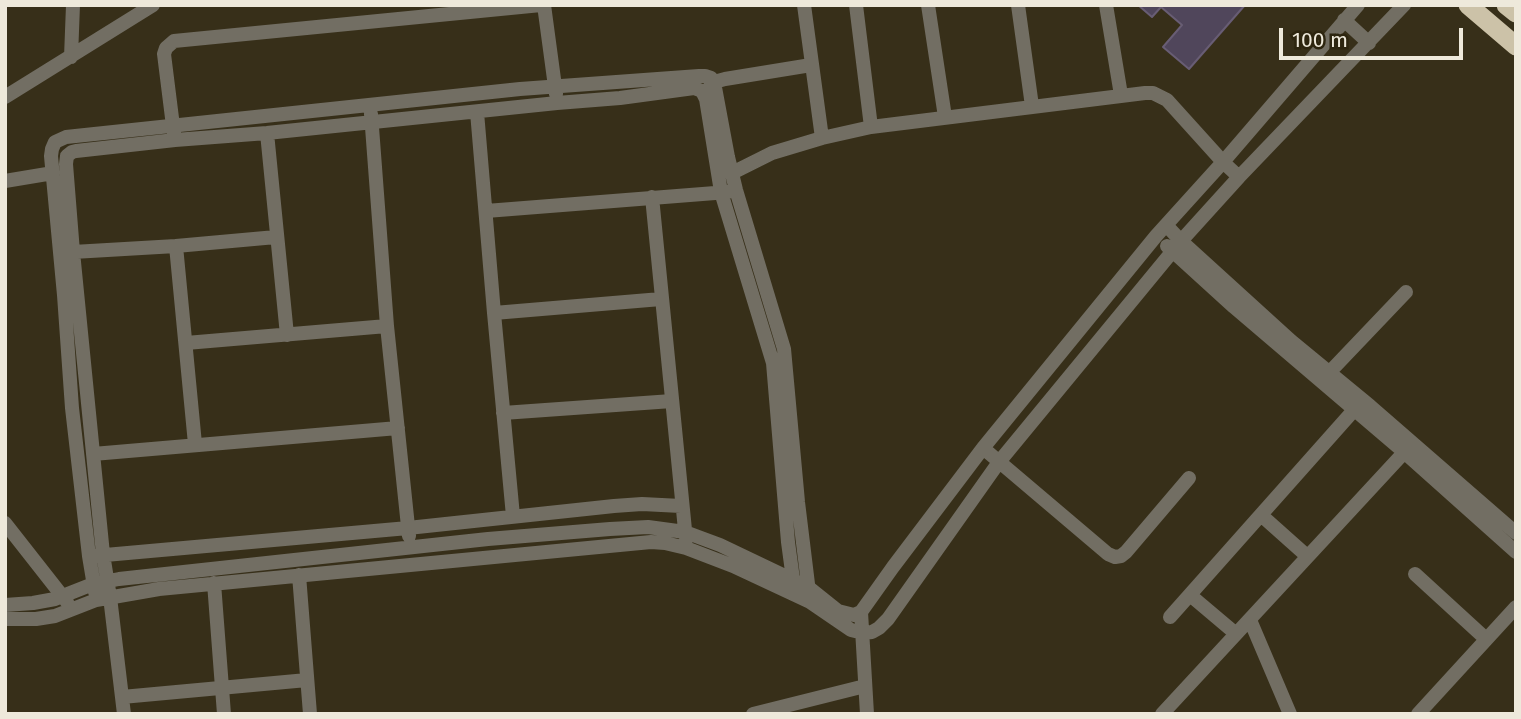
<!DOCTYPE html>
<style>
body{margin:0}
#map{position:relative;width:1521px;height:719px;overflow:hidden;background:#372f19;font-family:"Fira Sans",sans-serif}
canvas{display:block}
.frame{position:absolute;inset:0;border:7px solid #eee9db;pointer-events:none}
.scale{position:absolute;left:1279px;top:28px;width:184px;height:32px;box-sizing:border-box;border:4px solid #eee9db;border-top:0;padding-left:9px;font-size:21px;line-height:24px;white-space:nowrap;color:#eee9db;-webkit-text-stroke:5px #2d250f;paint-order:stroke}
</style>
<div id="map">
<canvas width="1521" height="719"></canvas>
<div class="frame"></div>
<div class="scale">100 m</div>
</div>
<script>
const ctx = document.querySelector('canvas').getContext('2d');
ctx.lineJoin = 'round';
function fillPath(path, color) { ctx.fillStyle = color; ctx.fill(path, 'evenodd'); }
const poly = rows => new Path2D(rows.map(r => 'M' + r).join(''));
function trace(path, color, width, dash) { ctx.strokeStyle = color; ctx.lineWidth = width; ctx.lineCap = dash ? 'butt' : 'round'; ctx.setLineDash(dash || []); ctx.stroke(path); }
const building = poly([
 [1138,5,1245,5,1189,69,1163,47,1182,25,1161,7,1152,17,1138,5]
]);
fillPath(building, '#50465b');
trace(building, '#685d74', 2);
trace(poly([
 [544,5,556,94],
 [804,5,822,138],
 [856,5,871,127],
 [928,5,945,117],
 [1018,5,1032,106],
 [1106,5,1121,95],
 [1344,20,1369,43],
 [71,57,73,5],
 [709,88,714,82,725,79,811,65],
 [5,97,153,5],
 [477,112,494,313,513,516],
 [371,114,387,326,409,536],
 [267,133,287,335],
 [174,134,164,54,166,48,174,41,541,5],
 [732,173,772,153,822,138,871,127,1145,93,1153,93,1167,100,1223,162,1239,177],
 [5,181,53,173],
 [652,197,686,540],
 [486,211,728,192],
 [1167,226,1181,241,1291,341,1370,406,1516,533],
 [176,246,195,444],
 [1167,246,1234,307,1404,452,1516,552],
 [73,252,176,246,276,237],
 [494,313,661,299],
 [186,343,387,326],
 [1324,378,1406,292],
 [503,413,672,401],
 [983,448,1108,554,1115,557,1121,556,1126,552,1189,478],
 [93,454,398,428],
 [1261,515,1307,556],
 [5,523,67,602],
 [94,556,408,528,614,506,642,504,681,506],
 [1415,574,1486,639],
 [299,575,310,714],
 [214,583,224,714],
 [95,592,89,556,72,408,64,295,51,156,52,149,55,142,66,137,520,89,699,76,705,76,711,78,714,82,728,157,736,190,784,349,798,502,809,592],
 [1190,595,1235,633],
 [5,605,33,603,55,599,93,584,119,579,488,539,610,529,648,527,685,532,720,545,808,587,838,611,854,615,861,612,893,567,983,448,1156,236,1223,162,1358,5],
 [861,612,867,714],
 [1170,617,1354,410],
 [5,619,36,619,55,616,96,600,159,589,651,542,665,543,686,548,733,566,810,602,851,630,863,633,872,632,879,628,888,619,999,462,1181,241,1239,177,1404,5],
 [1250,620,1290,714],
 [122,697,307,680],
 [124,714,110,597,103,554,73,252,66,164,67,156,72,152,76,151,175,140,267,133,557,103,620,98,694,88,702,91,706,99,721,192,773,363,788,542,795,594],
 [753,714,865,686],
 [1162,714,1411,445],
 [1418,714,1516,607]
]), '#726e63', 14);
trace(poly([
 [1468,5,1516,46],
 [1506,5,1516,13]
]), '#ccc2a8', 19);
</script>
